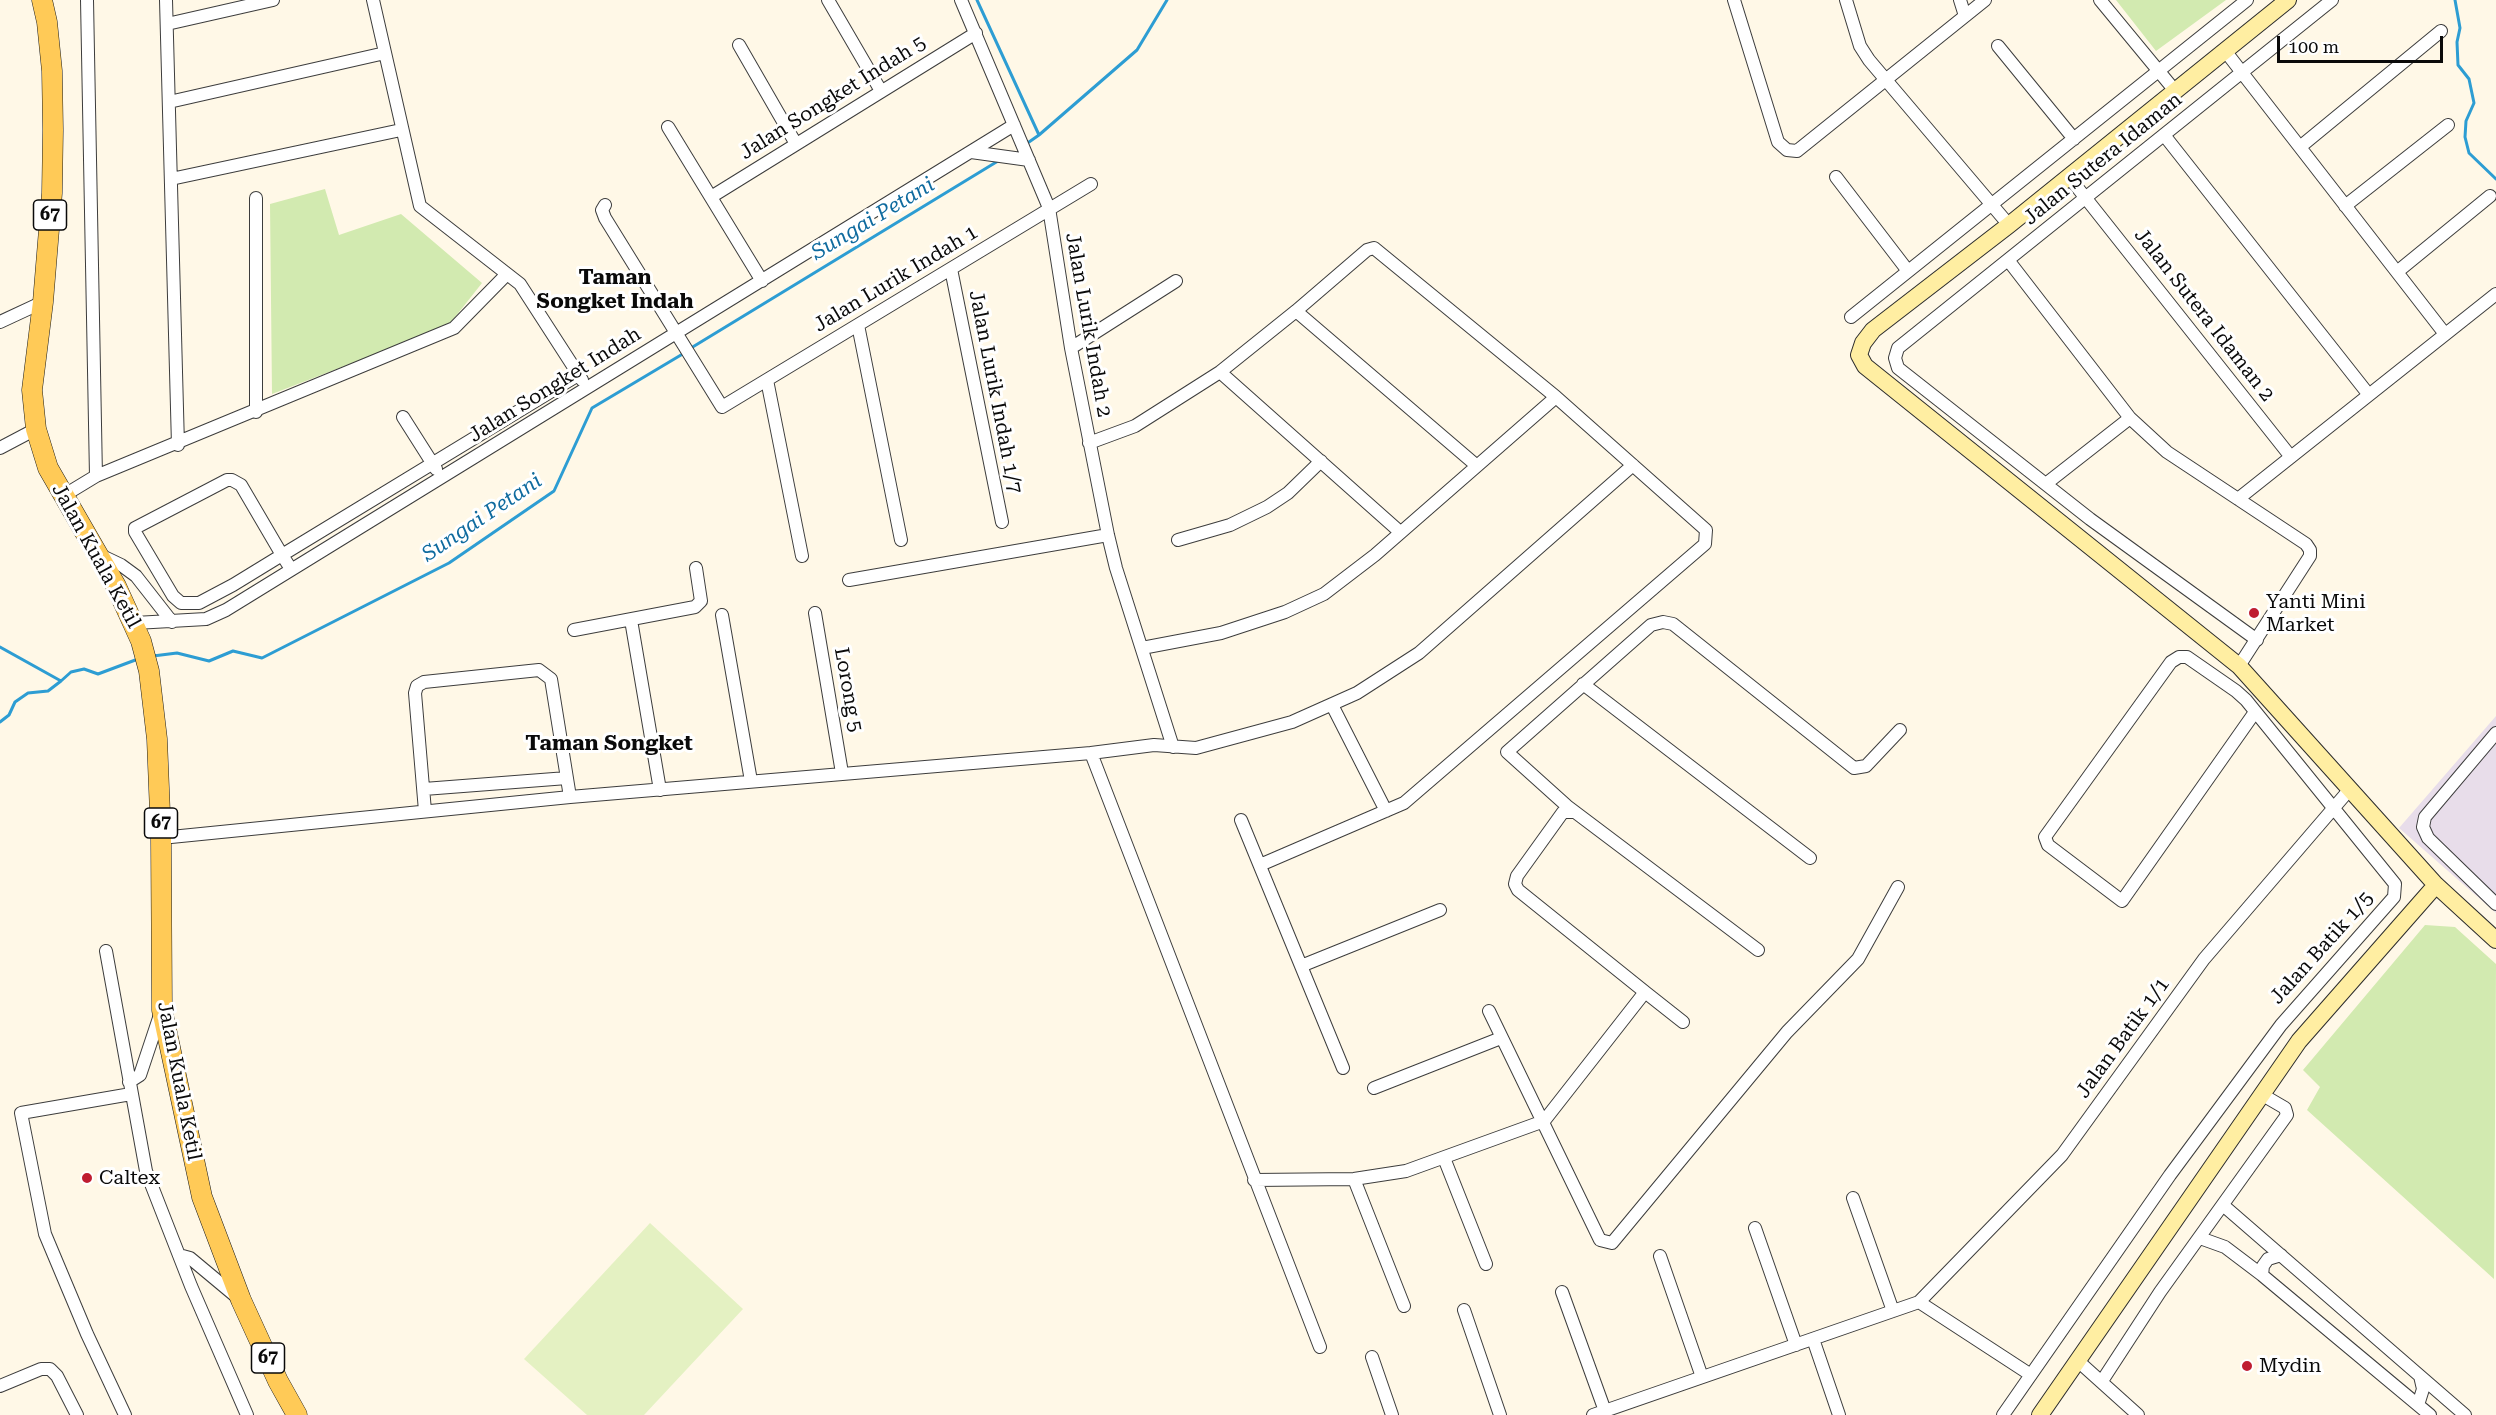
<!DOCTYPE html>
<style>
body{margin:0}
#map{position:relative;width:2496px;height:1415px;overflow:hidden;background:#fff8e7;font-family:"Roboto Serif",serif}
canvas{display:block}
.scale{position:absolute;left:2277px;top:36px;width:166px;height:27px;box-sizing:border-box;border:3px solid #0a0a0a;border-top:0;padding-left:8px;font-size:18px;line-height:21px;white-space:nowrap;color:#0a0a0a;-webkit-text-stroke:4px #fff;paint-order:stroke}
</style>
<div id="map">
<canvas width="2496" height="1415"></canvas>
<div class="scale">100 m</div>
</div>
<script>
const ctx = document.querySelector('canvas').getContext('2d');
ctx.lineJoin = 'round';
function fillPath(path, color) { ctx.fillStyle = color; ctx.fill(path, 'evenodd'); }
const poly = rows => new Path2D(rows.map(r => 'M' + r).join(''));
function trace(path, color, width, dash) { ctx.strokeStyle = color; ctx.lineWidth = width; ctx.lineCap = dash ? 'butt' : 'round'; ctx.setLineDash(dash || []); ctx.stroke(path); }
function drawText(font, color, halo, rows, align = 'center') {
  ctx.font = font + ' "Roboto Serif",serif'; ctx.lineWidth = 6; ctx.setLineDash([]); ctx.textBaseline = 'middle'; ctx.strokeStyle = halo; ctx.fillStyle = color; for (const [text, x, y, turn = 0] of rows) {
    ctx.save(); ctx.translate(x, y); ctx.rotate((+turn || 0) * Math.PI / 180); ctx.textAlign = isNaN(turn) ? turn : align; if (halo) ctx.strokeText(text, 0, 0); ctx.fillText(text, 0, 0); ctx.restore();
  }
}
fillPath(poly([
 [2496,716,2496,913,2399,828]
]), '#e8ddea');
fillPath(poly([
 [2116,0,2226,0,2156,51],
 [325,189,339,235,401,214,482,283,448,326,272,394,270,204],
 [2425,925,2455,927,2496,964,2494,1279,2307,1110,2320,1087,2303,1070]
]), '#d2eab0');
fillPath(poly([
 [650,1223,743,1309,644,1415,587,1415,524,1359]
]), '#e4f1c2');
trace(poly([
 [977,0,1039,135,1029,142],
 [2455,0,2460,28,2457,42,2458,65,2469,79,2474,103,2466,121,2465,137,2469,153,2496,179],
 [1039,135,1137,50,1167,0],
 [691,348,998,161],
 [0,647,61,681,71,672,84,669,98,674,138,659],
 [153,656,177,653,209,661,233,651,262,658,449,563,554,491,592,408,686,352],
 [0,722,9,715,15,702,28,693,48,691,61,681]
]), '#2d9dd3', 3);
const street = poly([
 [87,0,96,476],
 [166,0,178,445],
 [373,0,420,206,520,284,582,380],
 [828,0,881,91],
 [961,0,1049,208,1071,348,1108,535,1116,568,1173,747],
 [1734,0,1778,142,1787,150,1797,151,1985,0],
 [1846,0,1860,46,1869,60,2009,225],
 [1960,0,1965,16],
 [2100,0,2176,92],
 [167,24,273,0],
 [739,45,796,144],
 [1998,46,2074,139],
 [2226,52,2445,334],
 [169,102,385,53],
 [668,127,762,281],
 [2164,135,2369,395],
 [2300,147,2441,31],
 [971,152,1029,160],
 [1836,177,1908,271],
 [2069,177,2291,457],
 [171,179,401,130],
 [711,197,976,33],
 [605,205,602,210,605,218,722,407,1091,184],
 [2345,206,2448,125],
 [2008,260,2130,418,2167,452,2306,544,2310,550,2310,556,2239,666],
 [951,269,1002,522],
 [2397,272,2490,196],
 [1296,311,1477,466],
 [1851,317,2247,0],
 [0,322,43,302],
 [858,325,901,540],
 [1071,348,1176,281],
 [1220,372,1400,532],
 [767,380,802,556],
 [256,412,256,198],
 [403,417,436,469],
 [1089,443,1135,426,1220,372,1296,311,1367,250,1374,248,1556,397,1706,530,1705,544,1404,803,1260,865],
 [0,448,36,429],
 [2047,483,2130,418],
 [63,496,96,476,454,328,506,275],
 [2238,499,2496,294],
 [1178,540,1230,525,1267,507,1288,493,1321,461],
 [100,555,121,565,136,576,172,622],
 [291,569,282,555,241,485,232,480,227,480,135,528,135,532,173,596,181,603,199,603,233,585,282,555,578,375],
 [849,580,1108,535],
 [815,613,842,773],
 [722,615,751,781],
 [631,620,660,790],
 [135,623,206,619,226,610,1014,125],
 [574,630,695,607,701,601,696,568],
 [2257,640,2090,519,1898,368,1895,358,1898,348,2332,0],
 [1142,648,1221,633,1285,612,1324,594,1375,555,1556,397],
 [1583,684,1810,858],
 [1332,705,1386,811],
 [2496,733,2425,817,2423,827,2428,838,2496,904],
 [1091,753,1154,745,1196,748,1292,722,1357,693,1419,653,1633,465],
 [424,789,567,778],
 [425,811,415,693,417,686,424,682,539,670,551,679,570,797],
 [1241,820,1343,1068],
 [161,838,570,797,1091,753,1320,1347],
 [1758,950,1567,806,1507,752,1651,625,1663,622,1673,624,1854,768,1866,766,1900,730],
 [106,951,146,1171,191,1286,247,1415],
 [1301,966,1440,910],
 [1645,992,1683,1022],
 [1489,1011,1600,1240,1612,1243,1787,1032,1858,959,1898,887],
 [129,1082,140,1075,160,1015],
 [1374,1088,1501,1038],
 [1444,1158,1486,1264],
 [1354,1179,1404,1306],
 [1254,1180,1354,1179,1406,1171,1544,1121,1645,992,1518,890,1515,884,1517,876,1563,812,1575,812],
 [1853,1198,1893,1311],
 [2224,1206,2465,1415],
 [1755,1228,1796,1345],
 [2200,1238,2225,1247,2262,1275,2430,1415],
 [179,1255,190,1258,238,1298],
 [1660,1256,1702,1377],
 [2262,1275,2263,1266,2268,1259,2281,1255],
 [1562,1292,1605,1411],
 [1919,1302,2031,1375],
 [1464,1310,1500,1415],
 [1813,1339,1839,1415],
 [1372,1357,1392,1415],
 [2078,1361,2138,1415],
 [2102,1381,2160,1292,2287,1115,2285,1108,2261,1094],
 [0,1386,41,1369,50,1369,57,1376,77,1415],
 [2418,1405,2423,1389,2420,1376],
 [125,1415,87,1334,45,1234,21,1113,131,1094],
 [1593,1415,1919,1302,2062,1155,2204,959,2350,789],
 [2003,1415,2170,1175,2281,1025,2394,897,2395,884,2246,700,2236,691,2187,657,2179,657,2171,662,2045,837,2048,845,2122,901,2255,712]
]);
const secondary = poly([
 [2288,0,2009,225,1873,330,1863,343,1859,355,1865,366,2239,666,2436,885,2496,940],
 [2040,1415,2299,1041,2436,885]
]);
const primary = poly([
 [42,0,47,22,52,71,53,130,52,193,43,302,32,390,36,429,48,468,116,586,141,641,149,671,157,739,161,838,162,1010,202,1197,241,1300,278,1381,297,1415]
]);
trace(street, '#3d3d3d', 14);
trace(secondary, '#2c2c2c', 18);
trace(primary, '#1b1b1b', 21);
trace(street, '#fff', 12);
trace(secondary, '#ffeea2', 16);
trace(primary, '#ffca57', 20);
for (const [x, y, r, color] of [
 [2254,613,6,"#bf1d31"],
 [87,1178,6,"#bf1d31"],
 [2247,1366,6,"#bf1d31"]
]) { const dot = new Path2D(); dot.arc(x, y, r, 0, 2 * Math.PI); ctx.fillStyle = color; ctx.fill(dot); trace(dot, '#fff', 2); }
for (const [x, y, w] of [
 [50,215,33],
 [161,823,33],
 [268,1358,33]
]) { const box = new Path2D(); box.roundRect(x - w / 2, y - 15, w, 30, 4.5); ctx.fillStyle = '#fff'; ctx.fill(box); trace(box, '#0a0a0a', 1.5); }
drawText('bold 18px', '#0a0a0a', null, [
 ["67",50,215],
 ["67",161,823],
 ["67",268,1358]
]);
drawText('20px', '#0a0a0a', '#fff', [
 ["Jalan Songket Indah 5",833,98,-32],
 ["Jalan Sutera Idaman",2103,159,-39],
 ["Jalan Lurik Indah 1",896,279,-31],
 ["Jalan Sutera Idaman 2",2204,315,52],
 ["Jalan Lurik Indah 2",1088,325,80],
 ["Jalan Songket Indah",555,385,-32],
 ["Jalan Lurik Indah 1/7",995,392,79],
 ["Jalan Kuala Ketil",96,556,61],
 ["Lorong 5",848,690,80],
 ["Jalan Batik 1/5",2322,948,-48],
 ["Jalan Batik 1/1",2123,1038,-54],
 ["Jalan Kuala Ketil",179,1081,79]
]);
drawText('20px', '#0a0a0a', '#fff', [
 ["Yanti Mini",2266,602],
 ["Market",2266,625],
 ["Caltex",99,1178],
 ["Mydin",2259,1366]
], 'left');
drawText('italic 21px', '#0f6b9f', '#fff', [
 ["Sungai Petani",873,219,-31],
 ["Sungai Petani",482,518,-34]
]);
drawText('bold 21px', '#0a0a0a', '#fff', [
 ["Taman",615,278],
 ["Songket Indah",615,302],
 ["Taman Songket",609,744]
]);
</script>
